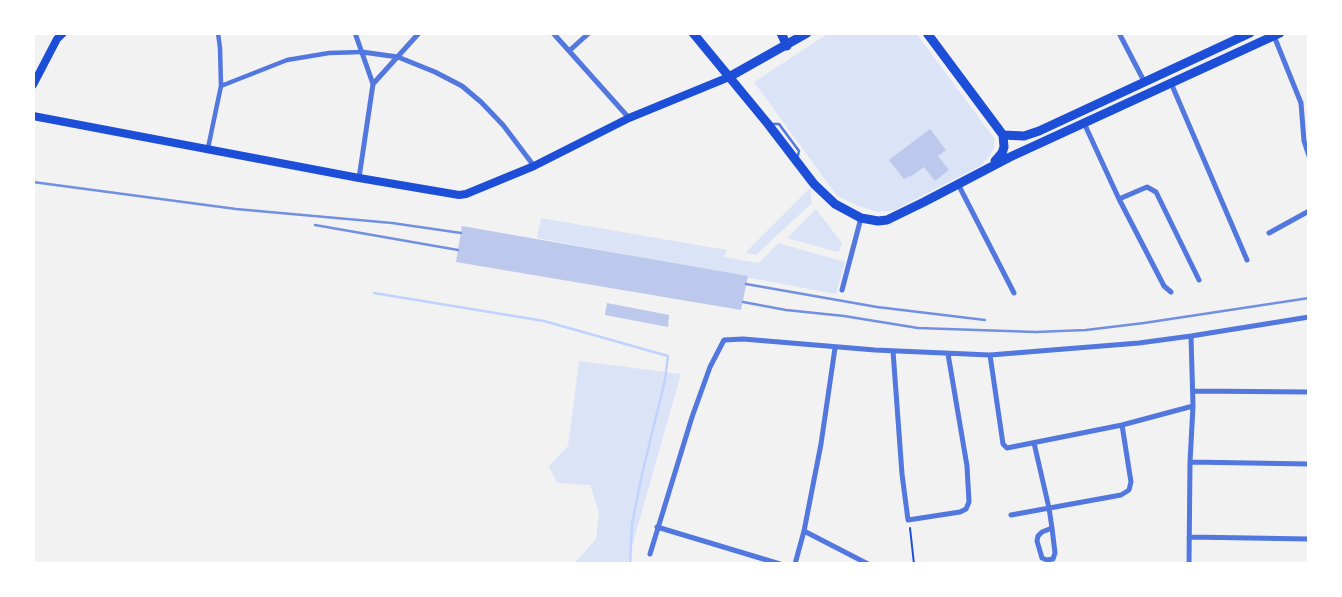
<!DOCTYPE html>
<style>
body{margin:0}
#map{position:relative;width:1342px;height:597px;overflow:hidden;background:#f2f2f2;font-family:"Alegreya Sans",sans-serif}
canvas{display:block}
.frame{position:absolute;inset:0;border:35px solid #fff;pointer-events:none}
</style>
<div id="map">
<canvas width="1342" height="597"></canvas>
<div class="frame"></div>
</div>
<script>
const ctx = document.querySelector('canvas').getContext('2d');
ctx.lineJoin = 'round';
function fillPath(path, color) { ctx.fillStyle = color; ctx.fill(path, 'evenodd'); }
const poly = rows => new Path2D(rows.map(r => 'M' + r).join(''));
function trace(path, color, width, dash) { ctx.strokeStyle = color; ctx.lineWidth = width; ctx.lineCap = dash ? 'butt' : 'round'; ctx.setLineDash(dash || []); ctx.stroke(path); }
fillPath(poly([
 [829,33,916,33,994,138,994,148,988,158,980,166,895,210,878,212,858,206,837,196,754,82],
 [810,188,812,203,756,255,745,253],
 [816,209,842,243,839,251,837,252,787,238],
 [541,218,727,250,724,257,759,263,778,243,845,262,836,294,537,238],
 [579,361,681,374,627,564,574,564,596,539,599,512,590,485,557,483,549,466,568,446]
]), '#dbe4f7');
trace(poly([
 [374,293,544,321,668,356,665,380,642,474,632,524,630,564]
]), '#bfd3fe', 2.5);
fillPath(poly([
 [930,129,946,150,938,156,949,170,935,181,924,167,910,177,910,176,904,179,889,160],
 [462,226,748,276,741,310,456,262],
 [607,303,669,315,668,327,605,315]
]), '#bdc9ec');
trace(poly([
 [910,528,914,564]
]), '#1d4ed8', 2);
trace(poly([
 [771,124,779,124,799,151,797,159]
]), '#5277de', 2.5);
trace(poly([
 [221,86,287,60,329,53,362,52],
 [208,148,221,86,220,48,218,33]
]), '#5277de', 4.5);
trace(poly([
 [355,33,373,84,359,178],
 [553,33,629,118],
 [1119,33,1145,83],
 [1274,36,1301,103,1304,141,1309,156],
 [569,51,589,33],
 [362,52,398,57,435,72,462,86,481,102,503,125,534,166],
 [1171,83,1247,260],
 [373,84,419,33],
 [1084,123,1119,199,1164,286,1171,292],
 [958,184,1014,293],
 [1119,199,1147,187,1156,192,1199,280],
 [1269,233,1309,211],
 [842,290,861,218],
 [893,351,902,474,908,520,960,512,966,509,969,502,967,466,948,354],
 [990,355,1003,444,1007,448,1122,425,1193,406],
 [1193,391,1309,392],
 [1034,443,1049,508,1052,528,1055,553,1053,559,1047,560,1042,558,1037,541,1038,536,1042,532,1052,528],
 [1190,462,1309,464],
 [1011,515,1121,495,1129,490,1131,482,1122,425],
 [657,527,780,564],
 [804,531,868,564],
 [1189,537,1309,539],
 [650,554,692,417,710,367,724,340,743,339,875,350,990,355,1139,343,1191,336,1309,317],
 [795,564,804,531,821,444,835,348],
 [1189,564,1190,462,1193,406,1191,336]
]), '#5277de', 5);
trace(poly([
 [33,85,57,39,63,33],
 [33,116,359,178,459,195,466,194,534,166,629,118,729,77]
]), '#1d4ed8', 8);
trace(poly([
 [693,33,768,124,814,184,835,204,861,218,878,221,887,220,924,202,1010,157,1280,33],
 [781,33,787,46],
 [927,33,1003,135],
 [729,77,807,33],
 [1003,135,1024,136,1039,131,1250,33],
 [995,161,1002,153,1004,147,1003,135]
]), '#1d4ed8', 9);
trace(poly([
 [33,182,236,209,392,223,461,233],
 [315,225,458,250],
 [746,284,877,307,985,320],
 [743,302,786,310,844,316,918,328,1036,332,1086,330,1144,323,1309,298]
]), '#7290e2', 2.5);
</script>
